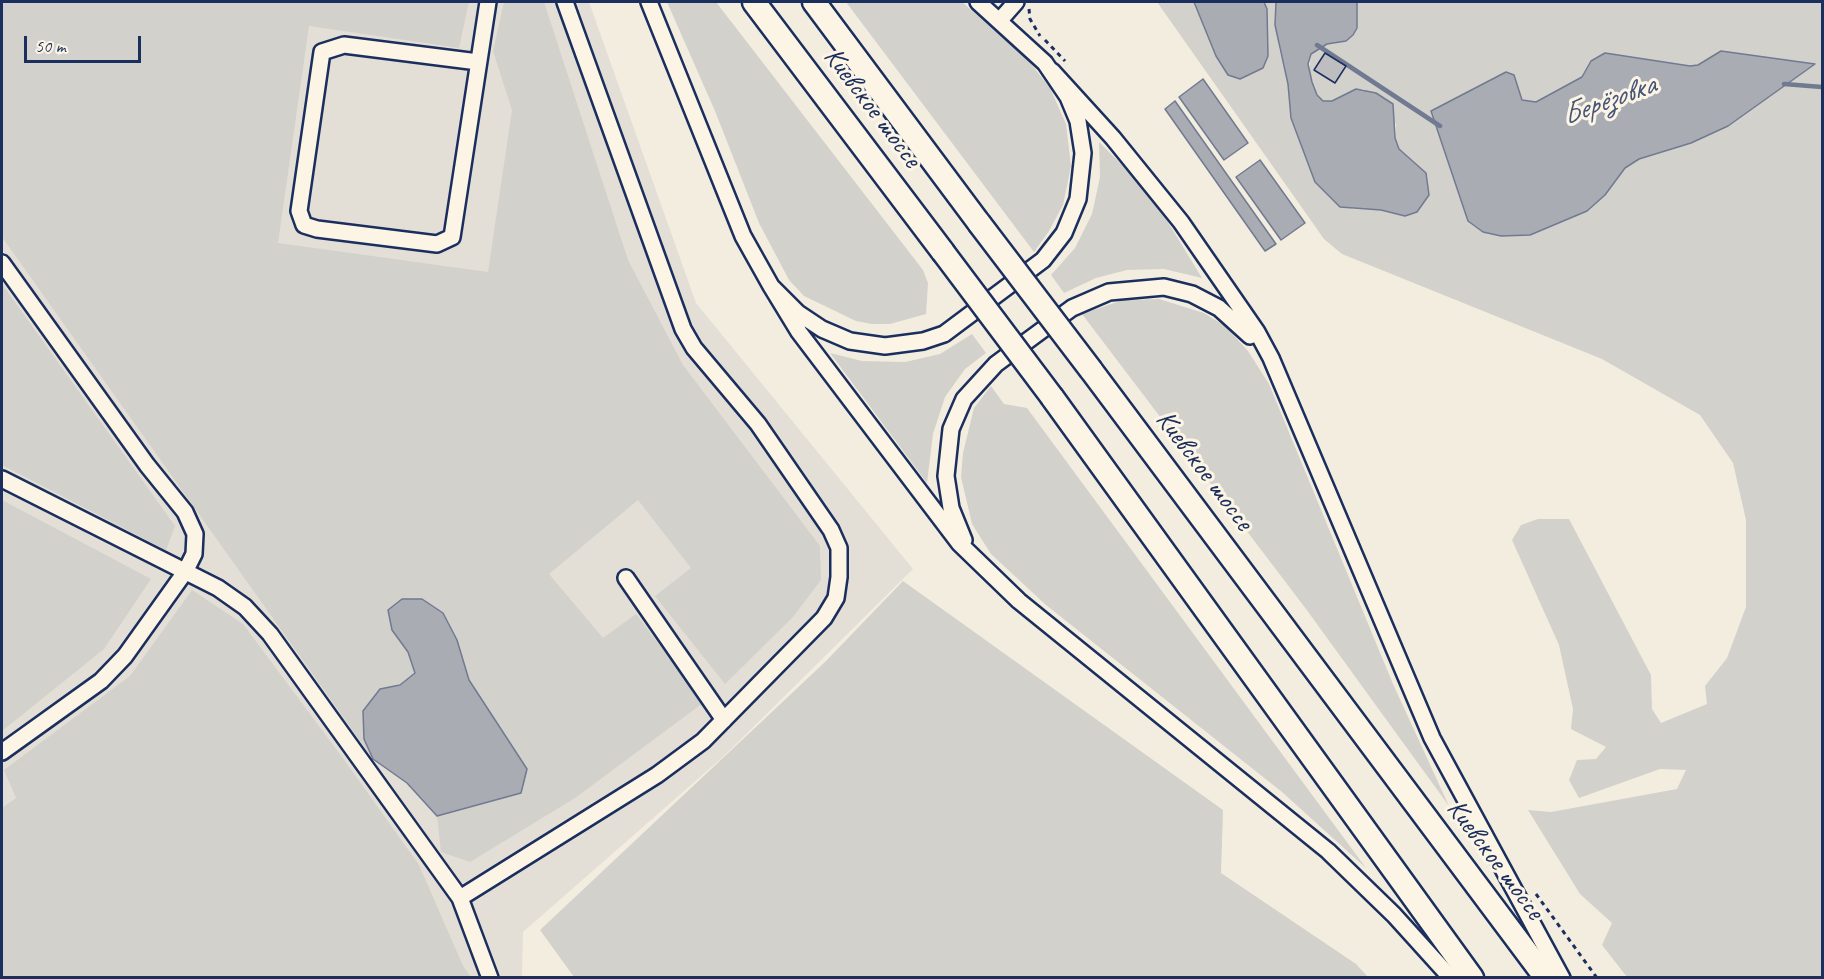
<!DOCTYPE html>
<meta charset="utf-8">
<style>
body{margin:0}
#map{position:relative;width:1824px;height:979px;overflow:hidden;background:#f3ede0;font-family:Caveat,sans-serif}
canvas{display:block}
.frame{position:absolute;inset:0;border:3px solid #1b2f5e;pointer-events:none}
.scale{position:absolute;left:24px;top:36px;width:117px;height:27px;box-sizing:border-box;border:3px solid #1b2f5e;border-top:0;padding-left:8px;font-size:18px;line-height:21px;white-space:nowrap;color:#1b2f5e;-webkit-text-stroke:4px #fcf5e5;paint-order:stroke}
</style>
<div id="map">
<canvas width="1824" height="979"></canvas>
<div class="frame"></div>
<div class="scale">50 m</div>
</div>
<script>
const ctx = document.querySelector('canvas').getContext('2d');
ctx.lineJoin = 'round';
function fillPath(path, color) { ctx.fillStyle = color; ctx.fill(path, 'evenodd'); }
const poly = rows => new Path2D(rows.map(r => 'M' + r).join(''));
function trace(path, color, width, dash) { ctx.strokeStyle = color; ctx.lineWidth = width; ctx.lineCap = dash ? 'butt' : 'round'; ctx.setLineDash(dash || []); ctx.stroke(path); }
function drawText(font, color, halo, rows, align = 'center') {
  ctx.font = font + ' Caveat,sans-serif'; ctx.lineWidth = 6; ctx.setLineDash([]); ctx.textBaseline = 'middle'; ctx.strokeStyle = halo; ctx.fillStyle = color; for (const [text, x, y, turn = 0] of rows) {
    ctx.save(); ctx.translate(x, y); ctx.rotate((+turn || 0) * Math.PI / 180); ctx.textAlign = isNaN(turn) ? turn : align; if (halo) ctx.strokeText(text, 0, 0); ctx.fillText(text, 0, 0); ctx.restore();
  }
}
fillPath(poly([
 [2,2,589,2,696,303,913,569,724,756,523,932,522,977,2,978]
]), '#e3dfd6');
fillPath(poly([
 [2,2,469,2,459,48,309,26,278,243,488,272,512,110,493,51,504,2,544,2,628,260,683,365,820,546,821,580,793,617,725,684,655,596,691,568,638,500,549,574,603,638,636,614,703,703,575,798,470,862,441,852,437,816,521,793,469,680,457,640,392,630,408,652,415,673,400,685,380,689,407,783,373,759,2,237],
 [667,2,716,2,923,270,928,283,926,314,890,324,872,324,856,321,804,296,789,280,759,223,715,111],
 [846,2,962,2,1028,60,1050,88,1066,124,1071,166,1063,205,1049,231,1034,252],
 [1157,2,1194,2,1216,56,1267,9,1264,2,1276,2,1279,48,1288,84,1291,118,1352,209,1381,210,1405,216,1416,164,1399,149,1395,138,1396,124,1364,89,1356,89,1332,101,1323,101,1317,95,1309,72,1311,54,1315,49,1327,44,1337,43,1357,28,1357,2,1822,2,1822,977,1627,977,1602,945,1612,923,1580,894,1528,810,1551,812,1677,789,1686,770,1660,769,1579,798,1569,780,1577,760,1596,759,1606,747,1571,729,1573,709,1559,645,1512,540,1521,525,1538,519,1569,519,1651,675,1652,709,1661,723,1707,704,1705,686,1727,658,1746,607,1746,520,1733,463,1700,415,1602,359,1342,254,1324,239],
 [1721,51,1814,64,1728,126,1691,143,1639,159,1625,168,1605,195,1501,236,1520,95,1522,100,1536,102,1582,77,1591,61,1605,53,1690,66,1698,65],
 [1325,53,1346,66,1335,83,1315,70],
 [1099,142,1132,175,1166,219,1202,278,1164,269,1127,270,1096,278,1064,293,1051,275,1075,248,1092,214,1100,177],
 [2,284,175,526,166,550,2,465],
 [1159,299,1204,313,1225,326,1248,351,1269,384,1393,684,1449,806,1306,609,1082,314,1123,300],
 [972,334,986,353,965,369,945,397,933,434,927,483,830,353,862,361,905,362,940,354],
 [991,386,1004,404,1027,408,1366,868,1282,792,1046,605,991,554,972,524,961,477,963,453,974,408],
 [2,500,151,579,104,649,2,731],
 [903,581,1223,810,1221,873,1356,964,1368,977,574,977,540,930,825,662],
 [192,590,243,624,345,761,419,865,463,966,471,977,2,977,2,808,16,798,4,770,130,676]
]), '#d3d1cc');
const water = poly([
 [1194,2,1264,2,1267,9,1268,56,1263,68,1240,79,1228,75,1216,56,1194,2],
 [1276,2,1357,2,1357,28,1353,35,1346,41,1327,44,1311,54,1308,64,1312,82,1317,95,1323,101,1332,101,1356,89,1376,93,1393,104,1395,138,1399,149,1426,173,1429,195,1417,212,1405,216,1381,210,1340,207,1315,182,1291,118,1288,84,1275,25,1276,2],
 [1721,51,1815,64,1728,126,1691,143,1639,159,1625,168,1605,195,1587,211,1530,235,1501,236,1483,232,1468,221,1431,111,1506,72,1514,75,1522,100,1536,102,1582,77,1591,61,1605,53,1690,66,1698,65,1721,51],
 [1203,79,1248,143,1224,160,1179,97,1203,79],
 [1175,101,1276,244,1265,251,1165,109,1175,101],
 [1260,160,1305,223,1281,240,1236,177,1260,160],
 [402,599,422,599,443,613,457,640,469,680,527,769,521,793,437,816,407,783,373,759,364,739,363,711,380,689,400,685,415,673,408,652,392,630,388,610,402,599]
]);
fillPath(water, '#a9acb3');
trace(water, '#707a91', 1.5);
trace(poly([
 [1317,45,1440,126],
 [1784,84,1822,87]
]), '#707a91', 4.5);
const building = poly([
 [1325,53,1346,66,1335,83,1314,70,1325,53]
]);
fillPath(building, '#bebec0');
trace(building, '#1b2f5e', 1.5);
const minor = poly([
 [649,2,743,236,771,286,798,313,822,329,850,341,885,346,923,341,944,334,1043,260,1064,233,1078,199,1083,153,1078,121,1068,97,1045,63,978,2],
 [1001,19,1016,2],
 [478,62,344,45,322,52,299,211,304,225,317,229,437,244,452,237,488,2],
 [1052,71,1113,138,1181,222,1257,332,1271,358,1432,738,1562,978],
 [2,263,147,465,185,512,195,534,194,554,185,572,125,656,101,681,2,752],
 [771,286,799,332,959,543,1019,601,1328,851,1394,915,1451,978],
 [2,479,218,588,245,607,270,634,460,898,490,978],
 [964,540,951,508,946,476,951,429,964,399,996,364,1072,308,1109,292,1164,287,1192,294,1219,308,1250,336],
 [626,578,724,720],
 [460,898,657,775,703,741,824,618,836,598,839,577,839,548,831,530,758,424,694,348,683,329,565,2]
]);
const highway = poly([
 [754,2,943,252],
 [814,2,979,223],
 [1091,370,1546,978],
 [1052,397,1472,978]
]);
trace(minor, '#1b2f5e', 20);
trace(highway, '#1b2f5e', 27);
trace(poly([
 [1029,9,1030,19,1040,36],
 [1045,40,1065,61],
 [1536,894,1597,978]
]), '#1b2f5e', 3, [4.5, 4.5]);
trace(minor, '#fcf5e5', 15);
trace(highway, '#fcf5e5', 22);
const highwayBridge = poly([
 [979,223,1091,370],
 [943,252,1052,397]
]);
trace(highwayBridge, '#1b2f5e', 27, []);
trace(highwayBridge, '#fcf5e5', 22);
drawText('28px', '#1b2f5e', '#fcf5e5', [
 ["Киевское шоссе",872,108,53],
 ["Киевское шоссе",1204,471,53],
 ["Киевское шоссе",1495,860,53]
]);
drawText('italic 30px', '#465478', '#fcf5e5', [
 ["Берёзовка",1609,101,-20]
]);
</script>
